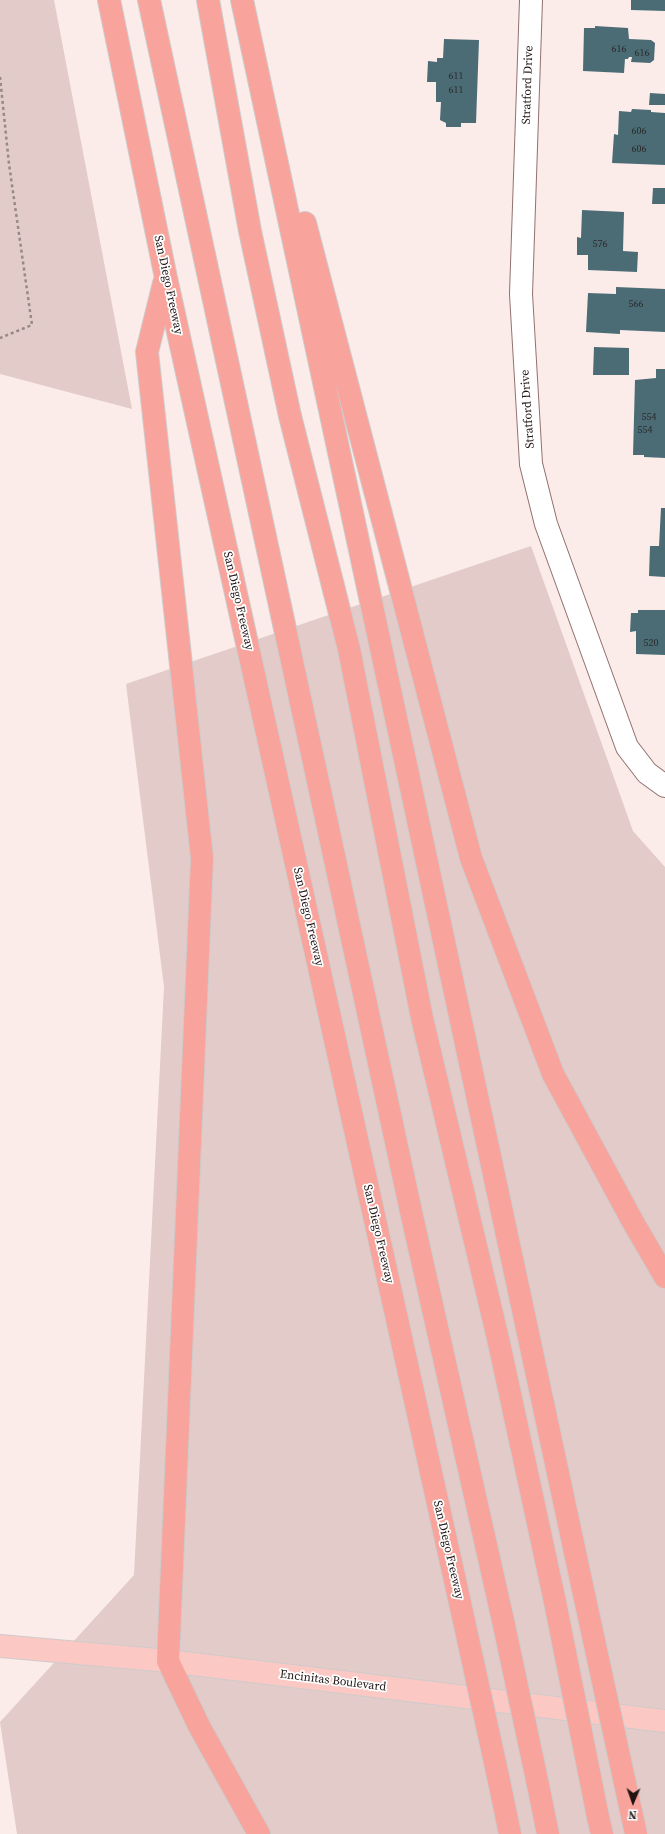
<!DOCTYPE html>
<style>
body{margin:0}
#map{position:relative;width:665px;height:1834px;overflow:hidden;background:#fbecea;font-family:"Source Serif 4",serif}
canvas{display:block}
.north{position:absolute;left:613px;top:1782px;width:40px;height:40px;-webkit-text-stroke:3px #fff;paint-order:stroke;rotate:182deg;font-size:11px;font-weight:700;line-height:16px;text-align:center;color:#201413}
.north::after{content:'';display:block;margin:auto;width:14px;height:18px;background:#201413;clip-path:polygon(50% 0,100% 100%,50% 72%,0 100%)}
</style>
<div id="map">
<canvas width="665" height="1834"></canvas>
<div class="north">N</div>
</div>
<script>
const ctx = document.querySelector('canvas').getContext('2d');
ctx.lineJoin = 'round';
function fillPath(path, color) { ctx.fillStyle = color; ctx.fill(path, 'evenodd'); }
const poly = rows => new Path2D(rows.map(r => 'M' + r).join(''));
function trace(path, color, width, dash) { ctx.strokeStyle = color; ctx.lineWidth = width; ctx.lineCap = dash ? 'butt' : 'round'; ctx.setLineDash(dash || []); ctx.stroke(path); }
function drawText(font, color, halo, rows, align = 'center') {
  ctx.font = font + ' "Source Serif 4",serif'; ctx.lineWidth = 3.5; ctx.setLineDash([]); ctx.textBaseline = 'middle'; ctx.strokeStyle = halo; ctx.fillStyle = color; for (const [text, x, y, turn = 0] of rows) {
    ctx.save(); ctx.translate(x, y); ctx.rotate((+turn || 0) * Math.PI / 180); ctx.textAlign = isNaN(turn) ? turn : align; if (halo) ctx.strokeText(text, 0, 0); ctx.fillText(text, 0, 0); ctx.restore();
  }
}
fillPath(poly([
 [0,0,54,0,132,409,0,374],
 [531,546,633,831,665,867,665,1834,17,1834,0,1722,134,1575,164,987,126,684]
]), '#e3cbc9');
fillPath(poly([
 [631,0,665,0,665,11,631,10],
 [595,26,628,28,629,39,651,40,655,43,654,60,650,63,631,62,632,57,629,57,628,59,625,59,624,73,583,71,584,28,595,28],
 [444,39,479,40,476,123,461,123,461,127,446,127,446,123,440,120,441,102,436,102,436,82,427,82,428,61,437,62,437,58,443,58],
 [650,93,665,94,665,105,649,105],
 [632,109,651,110,651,112,665,113,665,165,612,163,614,134,618,135,619,111,631,112],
 [653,188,665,188,665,204,652,204],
 [582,210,624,212,623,251,638,252,637,272,588,270,588,255,577,255,577,237,581,238],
 [616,287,665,289,665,332,620,330,620,334,586,332,588,293,616,294],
 [594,347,629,348,629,375,593,375],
 [656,369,665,369,665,458,644,457,644,455,633,455,635,380,656,378],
 [661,508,665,508,665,577,649,576,650,546,659,546],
 [638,610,665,610,665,655,636,654,636,631,630,632,631,613,638,613]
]), '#4b6c75');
const tertiary = poly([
 [531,0,521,294,531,464,546,524,627,747,647,773,665,786]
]);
const primary = poly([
 [0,1646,168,1661,665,1721]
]);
const motorway = poly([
 [109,0,166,278,464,1621],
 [149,0,412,1216,504,1625],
 [208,0,250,231,290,416,349,649,422,1018,499,1343,555,1602],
 [242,0,585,1599],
 [305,223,471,858,553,1074,633,1222,665,1277],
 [164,283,147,352,202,858,168,1661,199,1726,259,1834],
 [499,1781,510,1834],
 [538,1785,548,1834],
 [598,1817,602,1834]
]);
trace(tertiary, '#91726f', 24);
trace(primary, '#cecbcb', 24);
trace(motorway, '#cecbcb', 24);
trace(poly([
 [0,77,9,164,32,325,0,338]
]), '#968987', 2.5, [3, 3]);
trace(tertiary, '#fff', 22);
trace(primary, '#fbc8c4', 22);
trace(motorway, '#f8a39c', 22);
const motorwayBridge = poly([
 [585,1599,636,1834],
 [555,1602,598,1817],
 [464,1621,499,1781],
 [504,1625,538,1785]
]);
trace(motorwayBridge, '#cecbcb', 24, []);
trace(motorwayBridge, '#f8a39c', 22);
drawText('10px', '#2b2a2c', null, [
 ["616",619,49],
 ["616",642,53],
 ["611",456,76],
 ["611",456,90],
 ["606",639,131],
 ["606",639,149],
 ["576",600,244],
 ["566",636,304],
 ["554",649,417],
 ["554",645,430],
 ["520",651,643]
]);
drawText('12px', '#201413', '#fff', [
 ["Stratford Drive",528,85,-88],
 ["San Diego Freeway",168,285,78],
 ["Stratford Drive",528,409,-94],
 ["San Diego Freeway",238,601,77],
 ["San Diego Freeway",308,917,77],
 ["San Diego Freeway",378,1234,77],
 ["San Diego Freeway",448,1550,77],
 ["Encinitas Boulevard",333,1681,7]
]);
</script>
